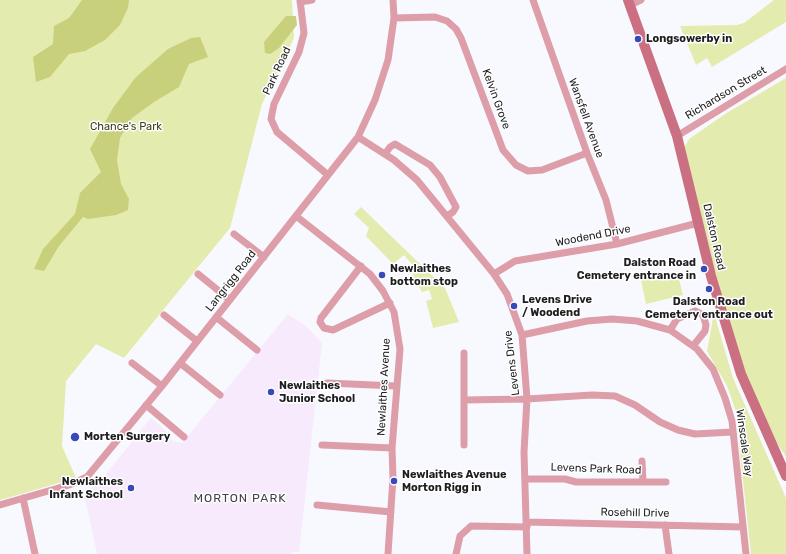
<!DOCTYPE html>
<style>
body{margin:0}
canvas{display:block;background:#f8f9fe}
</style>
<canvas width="786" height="554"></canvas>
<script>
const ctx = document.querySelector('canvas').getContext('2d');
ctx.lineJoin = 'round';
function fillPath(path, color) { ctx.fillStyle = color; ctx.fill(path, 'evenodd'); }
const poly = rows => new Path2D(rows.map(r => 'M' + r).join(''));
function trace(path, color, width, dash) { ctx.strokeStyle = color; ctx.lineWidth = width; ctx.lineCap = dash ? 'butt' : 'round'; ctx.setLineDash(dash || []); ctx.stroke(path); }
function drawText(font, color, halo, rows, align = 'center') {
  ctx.font = font + ' Rubik,sans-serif'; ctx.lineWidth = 3; ctx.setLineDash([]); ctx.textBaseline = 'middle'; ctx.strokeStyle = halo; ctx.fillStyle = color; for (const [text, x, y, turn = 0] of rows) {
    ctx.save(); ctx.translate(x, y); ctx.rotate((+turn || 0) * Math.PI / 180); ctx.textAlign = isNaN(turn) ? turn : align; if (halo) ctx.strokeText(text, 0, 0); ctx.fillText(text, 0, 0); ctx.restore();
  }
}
fillPath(poly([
 [288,314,307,327,322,343,299,552,292,552,292,554,97,554,84,493,105,477,106,474,149,420,152,419,165,430,169,437,173,441,182,443]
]), '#f7eafd');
fillPath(poly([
 [0,0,292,0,294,38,262,104,230,228,124,358,96,344,66,381,62,446,76,478,0,500],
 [774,0,786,0,786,22,712,67,707,58,696,65,680,26,737,25,744,23],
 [786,78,786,457,758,414,712,276,684,148,689,139,725,114],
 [361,207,445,288,459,322,433,328,426,301,432,299,429,290,422,292,412,273,416,269,404,255,393,264,366,236,369,228,354,214],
 [677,272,683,295,646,304,641,280],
 [714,313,733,378,786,498,786,554,751,554,739,444,739,420,727,386,707,351]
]), '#e4ebae');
fillPath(poly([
 [82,0,129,0,128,8,120,25,105,40,85,51,69,54,50,77,36,82,33,57,53,44,54,26,69,18],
 [286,16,296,16,297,25,279,48,270,54,265,53,264,42],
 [200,37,208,57,189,64,179,87,154,102,132,118,120,138,117,160,121,184,129,199,128,210,116,215,88,219,83,217,59,246,44,271,34,269,43,249,75,214,80,193,101,172,90,149,113,108,136,77,168,49,191,38]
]), '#c9d07b');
trace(poly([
 [300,0,304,33,299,52,274,104,271,119,277,132,328,175],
 [533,0,587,153,606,200,617,244],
 [300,2,312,0],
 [630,5,641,0],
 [394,18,435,17,447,21,456,29,461,38,503,150,516,165,528,171,542,170,587,153],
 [677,136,786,69],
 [358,137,394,160,417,180,494,274,507,294,522,335,527,399,524,452,527,554],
 [385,154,390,147,395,144,430,165,440,177,456,207,453,212,447,216],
 [296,216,370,274,383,291,394,312,400,349,392,448,393,478,388,554],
 [234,234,264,257],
 [361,266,321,318,320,322,324,328,333,330,390,303],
 [198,274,230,300],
 [494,274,515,261,617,244,698,223],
 [164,315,197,341],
 [216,317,257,350],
 [670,330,677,319,695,311,703,315,706,325,705,331,693,346],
 [522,335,587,321,612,319,637,321,670,330,697,349,713,369,725,398,732,421,746,554],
 [132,363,162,386],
 [180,363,220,395],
 [327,383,396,386],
 [464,400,527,399,592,395,615,396,635,405,660,422,678,430,695,434,732,432],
 [146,405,184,437],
 [322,445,392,448],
 [464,445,464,353],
 [642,461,643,482],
 [525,479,565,479,576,482,666,482],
 [23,498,35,554],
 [0,505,69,485,87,477,162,386,358,137,375,100,388,60,394,18,393,0],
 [317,505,391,512],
 [527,522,743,527],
 [665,525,669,554],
 [456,554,460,536,471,526,527,527]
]), '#dd9ea9', 7);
trace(poly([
 [628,0,677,136,711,276,741,374,786,476]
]), '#ca7082', 10);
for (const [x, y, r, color] of [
 [638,39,4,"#3949bb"],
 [704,269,4,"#3949bb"],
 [382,275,4,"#3949bb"],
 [709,289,4,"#3949bb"],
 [514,306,4,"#3949bb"],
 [271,392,4,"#3949bb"],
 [75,437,5,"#3949bb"],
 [394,481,4,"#3949bb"],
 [131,488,4,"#3949bb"]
]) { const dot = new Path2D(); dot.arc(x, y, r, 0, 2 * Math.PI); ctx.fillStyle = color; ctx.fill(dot); trace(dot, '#fff', 1.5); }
drawText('bold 11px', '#1e1e20', '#fff', [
 ["Longsowerby in",646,39],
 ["Dalston Road",696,263,"right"],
 ["Cemetery entrance in",696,276,"right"],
 ["Newlaithes",390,269],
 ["bottom stop",390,282],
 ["Levens Drive",522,300],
 ["/ Woodend",522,313],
 ["Dalston Road",709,302,"center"],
 ["Cemetery entrance out",709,315,"center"],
 ["Newlaithes",279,386],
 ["Junior School",279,399],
 ["Morten Surgery",84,437],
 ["Newlaithes Avenue",402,475],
 ["Morton Rigg in",402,488],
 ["Newlaithes",123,482,"right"],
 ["Infant School",123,495,"right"]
], 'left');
drawText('11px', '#1e1e20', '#fff', [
 ["Park Road",277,71,-65],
 ["Richardson Street",726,93,-31],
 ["Kelvin Grove",496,99,70],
 ["Wansfell Avenue",586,118,70],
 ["Woodend Drive",593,236,-11],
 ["Dalston Road",714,237,77],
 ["Langrigg Road",231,281,-52],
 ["Levens Drive",512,363,-97],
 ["Newlaithes Avenue",384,387,-87],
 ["Winscale Way",744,443,82],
 ["Levens Park Road",596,469,2],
 ["Rosehill Drive",635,513,1]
]);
drawText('11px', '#3d401c', '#fff', [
 ["Chance's Park",126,127]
]);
ctx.letterSpacing = '1px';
drawText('12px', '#414146', '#fff', [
 ["MORTON PARK",240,499]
]);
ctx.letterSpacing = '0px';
</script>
